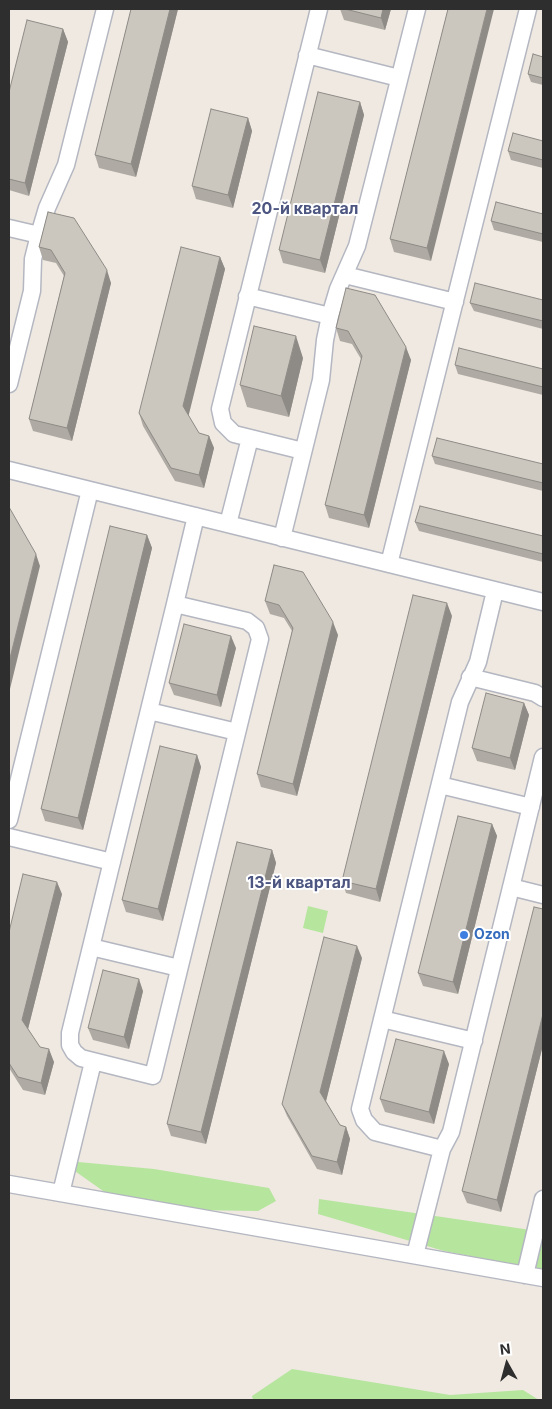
<!DOCTYPE html>
<meta charset="utf-8">
<style>
body{margin:0}
#map{position:relative;width:552px;height:1409px;overflow:hidden;background:#efe9e1;font-family:Inter,sans-serif}
canvas{display:block}
.frame{position:absolute;inset:0;border:10px solid #2e2e2e;pointer-events:none}
.north{position:absolute;left:482px;top:1339px;width:50px;height:50px;-webkit-text-stroke:4px #fff;paint-order:stroke;rotate:353deg;font-size:14px;font-weight:700;line-height:20px;text-align:center;color:#2e2e2e}
.north::after{content:'';display:block;margin:auto;width:18px;height:22px;background:#2e2e2e;clip-path:polygon(50% 0,100% 100%,50% 72%,0 100%)}
</style>
<div id="map">
<canvas width="552" height="1409"></canvas>
<div class="frame"></div>
<div class="north">N</div>
</div>
<script>
const ctx = document.querySelector('canvas').getContext('2d');
ctx.lineJoin = 'round';
function fillPath(path, color) { ctx.fillStyle = color; ctx.fill(path, 'evenodd'); }
const poly = rows => new Path2D(rows.map(r => 'M' + r).join(''));
function trace(path, color, width, dash) { ctx.strokeStyle = color; ctx.lineWidth = width; ctx.lineCap = dash ? 'butt' : 'round'; ctx.setLineDash(dash || []); ctx.stroke(path); }
function drawText(font, color, halo, rows, align = 'center') {
  ctx.font = font + ' Inter,sans-serif'; ctx.lineWidth = 4; ctx.setLineDash([]); ctx.textBaseline = 'middle'; ctx.strokeStyle = halo; ctx.fillStyle = color; for (const [text, x, y, turn = 0] of rows) {
    ctx.save(); ctx.translate(x, y); ctx.rotate((+turn || 0) * Math.PI / 180); ctx.textAlign = isNaN(turn) ? turn : align; if (halo) ctx.strokeText(text, 0, 0); ctx.fillText(text, 0, 0); ctx.restore();
  }
}
fillPath(poly([
 [308,906,328,911,323,933,303,928],
 [78,1162,154,1169,269,1188,276,1201,258,1211,191,1210,106,1193,72,1169],
 [319,1199,524,1229,543,1233,543,1270,444,1251,318,1214],
 [292,1369,450,1395,523,1390,539,1400,253,1400,252,1396]
]), '#b6e59e');
const minor = poly([
 [307,55,399,78],
 [9,228,39,235],
 [345,275,455,302],
 [247,296,330,316],
 [9,384,32,291,33,259,39,235,47,208,66,165,105,9],
 [303,451,234,434,223,423,220,409,319,9],
 [9,470,543,602],
 [228,524,250,438],
 [282,538,321,380,325,340,330,316,338,289,357,246,417,9],
 [389,564,528,9],
 [495,591,478,662,460,702,360,1109,364,1120,375,1132,442,1149,451,1132,543,757],
 [175,604,247,621,256,628,260,639,153,1076,81,1058,74,1052,70,1045,70,1033,175,604,196,516],
 [470,677,535,693,543,698],
 [149,711,237,732],
 [440,785,531,807],
 [9,820,90,490],
 [9,837,112,862],
 [511,887,543,895],
 [91,947,179,968],
 [382,1019,474,1041],
 [9,1184,543,1278],
 [61,1193,93,1062],
 [415,1255,442,1149],
 [525,1275,543,1199]
]);
trace(minor, '#b4b7c1', 19);
trace(minor, '#fff', 16);
fillPath(poly([
 [131,9,178,9,136,177,99,168,95,155],
 [340,9,391,9,385,30,344,20],
 [448,9,431,261,394,252,390,239],
 [63,29,68,42,29,196,9,190,9,92],
 [543,57,543,85,531,82,528,74],
 [360,102,364,115,325,273,283,263,279,250],
 [248,118,252,131,233,208,196,199,192,186],
 [543,141,543,168,511,160,508,151],
 [48,212,111,283,72,441,33,431,29,419,64,276,56,263,43,260,39,247],
 [543,214,543,242,494,230,491,221],
 [220,257,225,269,188,415,199,433,209,436,214,448,204,488,175,481,143,426,139,413],
 [375,295,411,360,369,528,329,518,325,505,361,359,352,344,340,341,336,328],
 [543,300,543,329,474,311,470,303],
 [303,358,289,417,247,407,240,385],
 [455,365,543,369,543,395,458,374],
 [432,456,543,464,543,491,435,464],
 [415,522,543,536,543,562,419,531],
 [147,535,152,548,83,830,45,821,41,809],
 [274,565,338,635,297,796,261,787,257,774,292,631,284,618,270,614,265,601],
 [452,616,380,902,346,893,342,881],
 [236,648,221,707,174,695,169,683],
 [524,703,529,715,515,770,477,761,472,748],
 [197,755,201,767,163,921,126,912,122,900],
 [492,824,497,836,458,994,423,986,418,973],
 [272,850,276,863,206,1144,171,1136,167,1124],
 [62,894,28,1029,40,1047,54,1062,45,1095,23,1090,9,1068,9,932],
 [543,909,543,1045,501,1212,467,1203,462,1191],
 [362,958,326,1101,340,1125,346,1127,350,1139,342,1175,317,1169,287,1116,282,1104],
 [143,991,129,1049,93,1040,88,1028],
 [449,1064,434,1124,385,1112,380,1099]
]), '#afaba4');
fillPath(poly([
 [170,9,178,9,136,177,131,164],
 [383,9,391,9,385,30,381,18],
 [487,9,494,9,431,261,427,248],
 [63,29,68,42,29,196,25,183],
 [360,102,364,115,325,273,320,260],
 [248,118,252,131,233,208,228,195],
 [220,257,225,269,188,418,183,406],
 [107,270,111,283,72,441,67,428],
 [296,336,303,358,289,417,281,396],
 [406,347,411,360,369,528,364,515],
 [209,436,214,448,204,488,199,475],
 [147,535,152,548,83,830,78,818],
 [36,554,40,566,9,693,9,662],
 [447,603,452,616,380,902,376,889],
 [333,622,338,635,297,796,293,784],
 [231,636,236,648,221,707,217,695],
 [524,703,529,715,515,770,510,758],
 [197,755,201,767,163,921,158,909],
 [492,824,497,836,458,994,453,982],
 [272,850,276,863,206,1144,201,1132],
 [57,882,62,894,27,1033,22,1020],
 [357,946,362,958,325,1105,320,1092],
 [139,979,143,991,129,1049,124,1037],
 [543,1014,543,1045,501,1212,497,1200],
 [49,1049,54,1062,45,1095,41,1083],
 [444,1051,449,1064,434,1124,429,1112],
 [346,1127,350,1139,342,1175,337,1162]
]), '#8e8b86');
const building = poly([
 [131,9,170,9,131,164,95,155,131,9],
 [345,9,383,9,381,18,345,9],
 [448,9,487,9,427,248,390,239,448,9],
 [27,20,63,29,25,183,9,179,9,92,27,20],
 [533,54,543,57,543,78,528,74,533,54],
 [318,92,360,102,320,260,279,250,318,92],
 [211,109,248,118,228,195,192,186,211,109],
 [513,133,543,141,543,160,508,151,513,133],
 [496,202,543,214,543,234,491,221,496,202],
 [48,212,74,218,107,270,67,428,29,419,65,273,51,250,39,247,48,212],
 [181,247,220,257,183,406,199,433,209,436,199,475,171,468,139,413,181,247],
 [475,283,543,300,543,321,470,303,475,283],
 [346,288,375,295,406,347,364,515,325,505,362,356,348,331,336,328,346,288],
 [254,326,296,336,281,396,240,385,254,326],
 [459,348,543,369,543,387,455,365,459,348],
 [437,438,543,464,543,483,432,456,437,438],
 [420,506,543,536,543,554,415,522,420,506],
 [9,507,36,554,9,662,9,507],
 [110,526,147,535,78,818,41,809,110,526],
 [274,565,303,572,333,622,293,784,257,774,293,628,279,605,265,601,274,565],
 [413,595,447,603,376,889,342,881,413,595],
 [184,624,231,636,217,695,169,683,184,624],
 [486,693,524,703,510,758,472,748,486,693],
 [160,746,197,755,158,909,122,900,160,746],
 [458,816,492,824,453,982,418,973,458,816],
 [237,842,272,850,201,1132,167,1124,237,842],
 [23,874,57,882,22,1020,40,1047,49,1049,41,1083,18,1077,9,1063,9,932,23,874],
 [534,907,543,909,543,1014,497,1200,462,1191,534,907],
 [324,937,357,946,320,1092,340,1125,346,1127,337,1162,312,1156,282,1104,324,937],
 [103,970,139,979,124,1037,88,1028,103,970],
 [396,1039,444,1051,429,1112,380,1099,396,1039]
]);
fillPath(building, '#cbc7bf');
trace(building, '#8e8b86', 1);
for (const [x, y, r, color] of [
 [464,935,5,"#3f7fe0"]
]) { const dot = new Path2D(); dot.arc(x, y, r, 0, 2 * Math.PI); ctx.fillStyle = color; ctx.fill(dot); trace(dot, '#fff', 2); }
drawText('bold 14px', '#366cbe', '#fff', [
 ["Ozon",474,935]
], 'left');
drawText('bold 16px', '#4d5680', '#fff', [
 ["20-й квартал",305,209],
 ["13-й квартал",299,883]
]);
</script>
